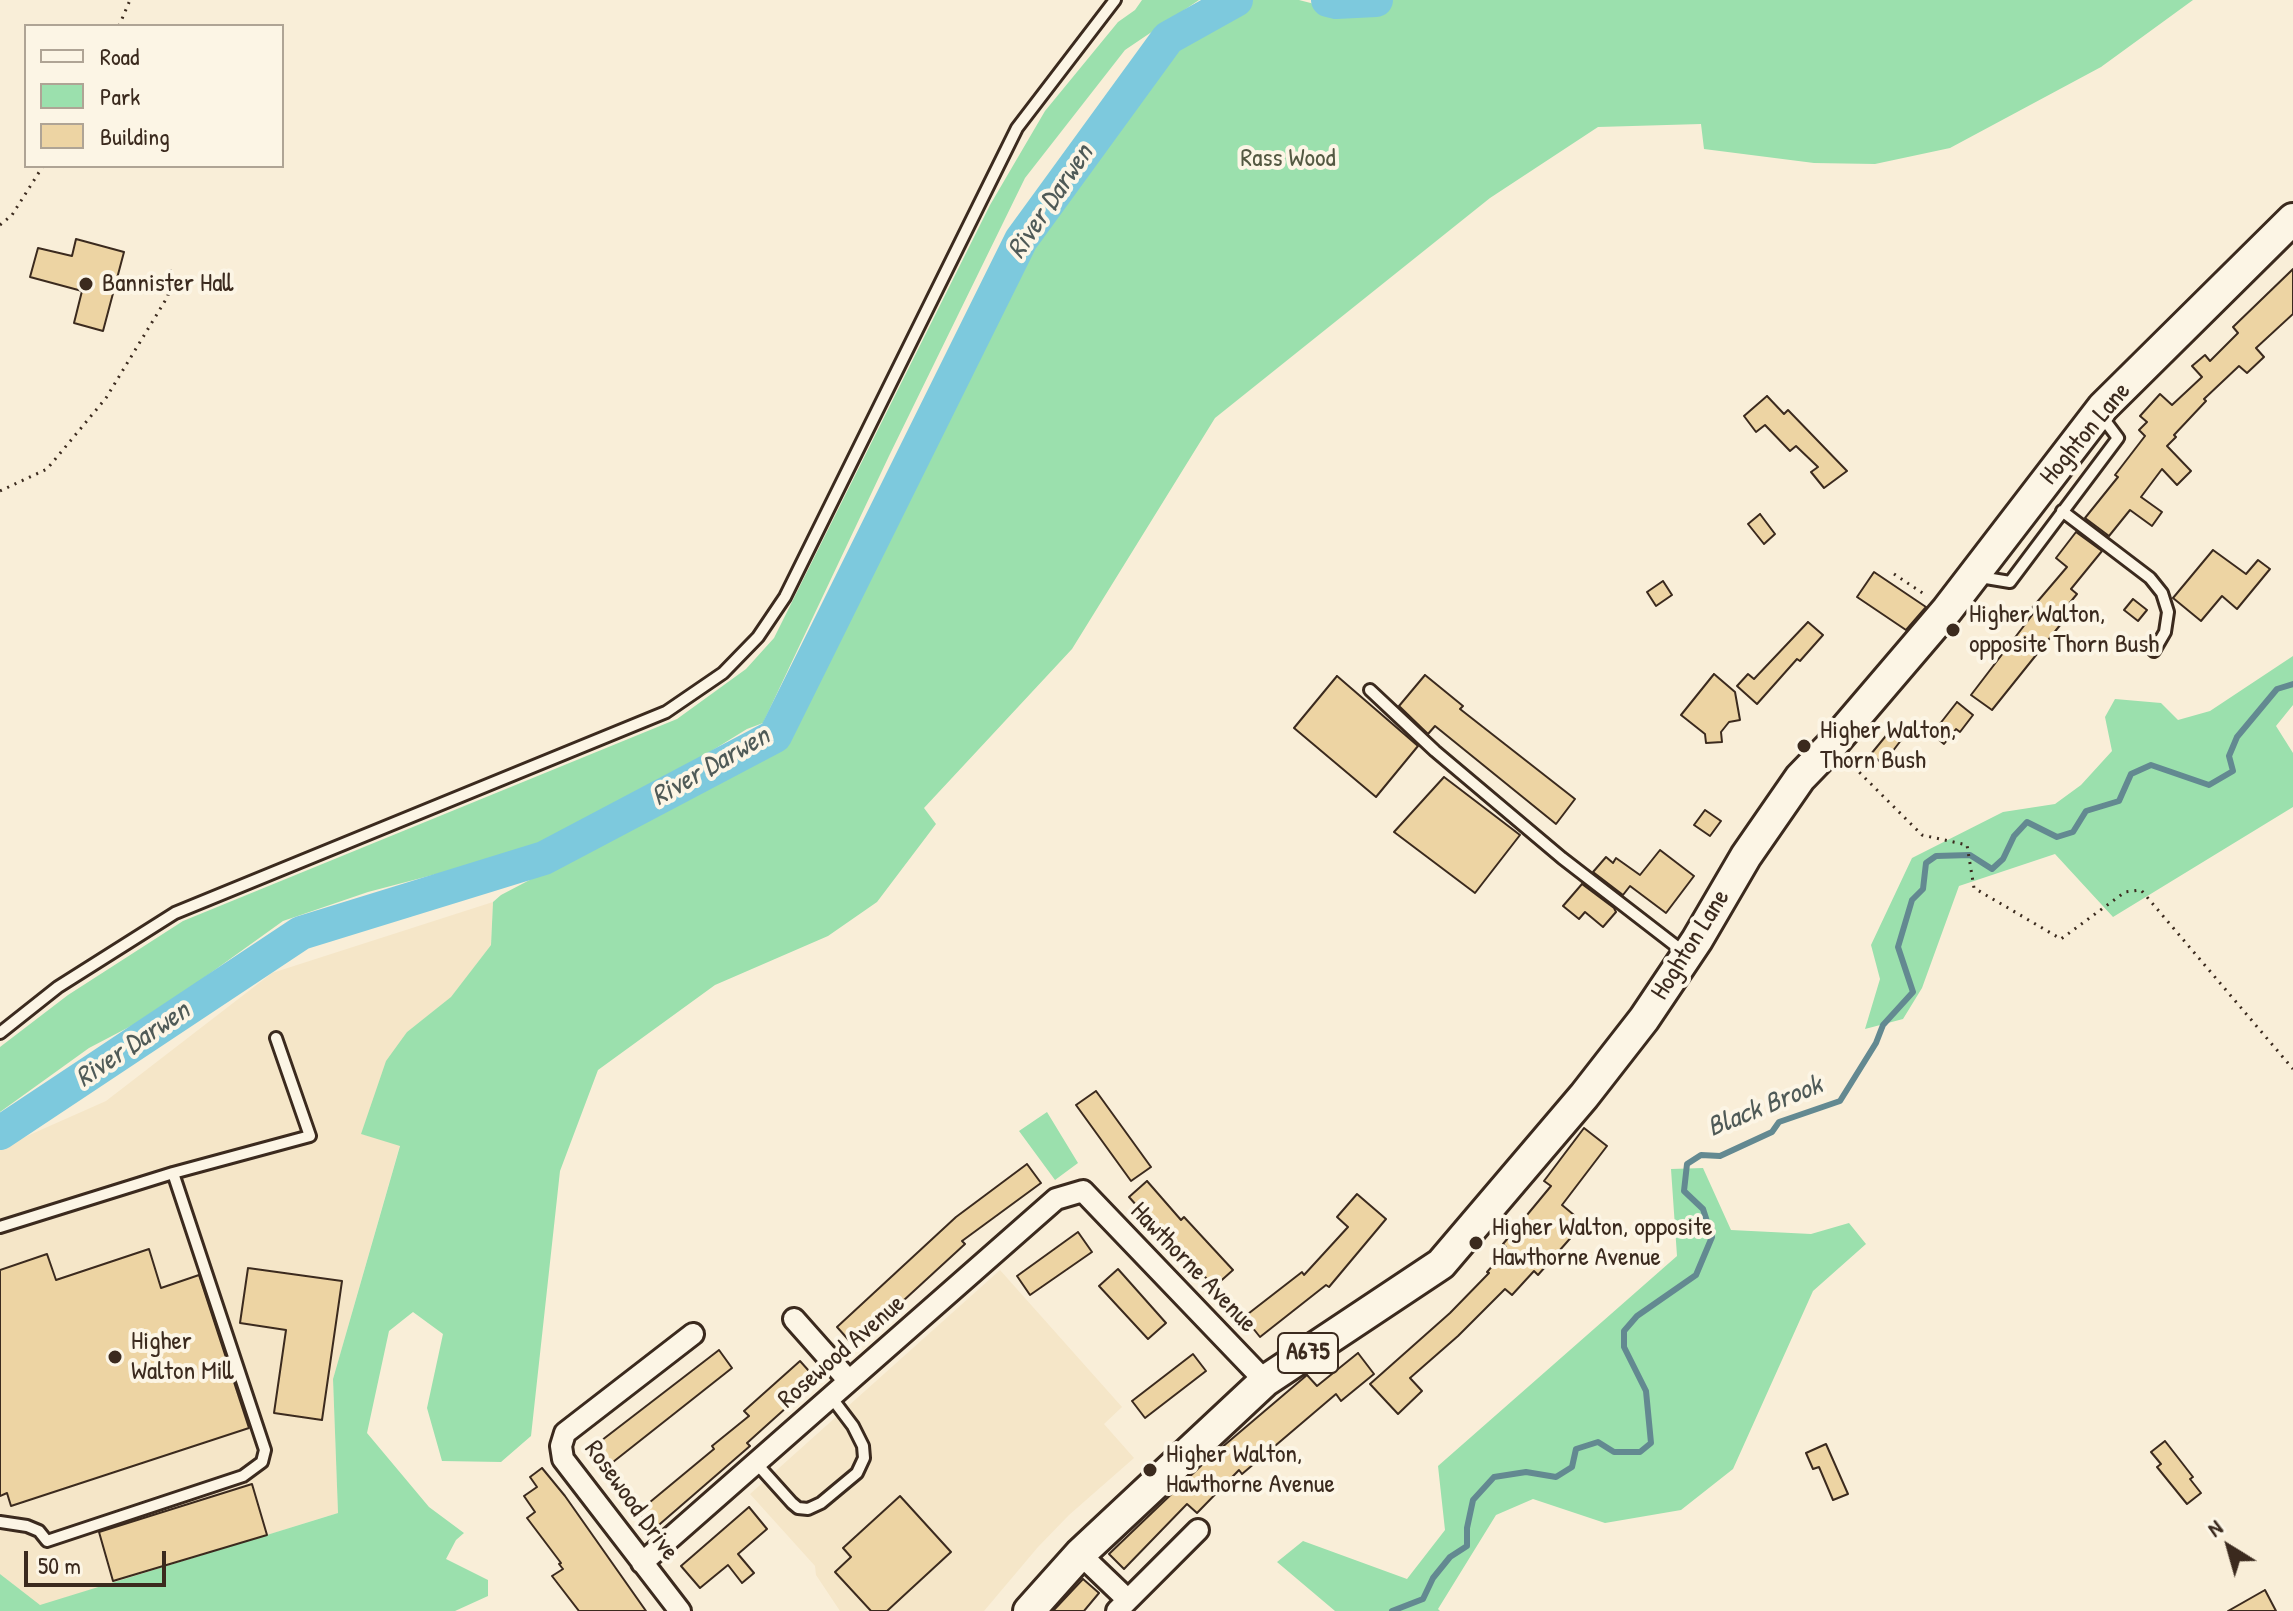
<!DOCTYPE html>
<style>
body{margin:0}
#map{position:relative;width:2293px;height:1611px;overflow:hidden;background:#f9eed8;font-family:"Patrick Hand",sans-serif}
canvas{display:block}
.legend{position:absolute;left:24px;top:24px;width:260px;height:144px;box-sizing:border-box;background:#fcf5e5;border:2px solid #afa495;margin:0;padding:10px 14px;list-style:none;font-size:24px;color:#3b2a1e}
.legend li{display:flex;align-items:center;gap:16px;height:40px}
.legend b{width:40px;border:2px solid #afa495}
.north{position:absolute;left:2189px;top:1507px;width:80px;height:80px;-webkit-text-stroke:6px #fcf5e5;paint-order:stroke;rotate:323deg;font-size:22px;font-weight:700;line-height:32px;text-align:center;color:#3b2a1e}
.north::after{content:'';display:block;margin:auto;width:28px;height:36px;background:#3b2a1e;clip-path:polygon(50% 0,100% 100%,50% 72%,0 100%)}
.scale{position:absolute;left:24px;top:1551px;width:142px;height:36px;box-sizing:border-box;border:4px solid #3b2a1e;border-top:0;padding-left:10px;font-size:24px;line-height:28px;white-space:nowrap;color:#3b2a1e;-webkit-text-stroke:6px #fcf5e5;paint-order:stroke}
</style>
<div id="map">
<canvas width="2293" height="1611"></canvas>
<ul class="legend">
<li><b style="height:10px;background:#fcf5e5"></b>Road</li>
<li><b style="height:22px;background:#9be0ad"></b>Park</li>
<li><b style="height:22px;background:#edd4a3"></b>Building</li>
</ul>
<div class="north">N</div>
<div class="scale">50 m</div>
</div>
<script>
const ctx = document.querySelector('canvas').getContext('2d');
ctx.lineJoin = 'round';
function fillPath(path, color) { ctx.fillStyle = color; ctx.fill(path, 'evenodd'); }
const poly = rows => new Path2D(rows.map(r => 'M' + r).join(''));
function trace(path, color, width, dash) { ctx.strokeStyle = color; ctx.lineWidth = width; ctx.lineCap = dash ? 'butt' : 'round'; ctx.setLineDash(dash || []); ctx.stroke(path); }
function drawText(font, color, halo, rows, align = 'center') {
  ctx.font = font + ' "Patrick Hand",sans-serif'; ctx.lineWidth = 8; ctx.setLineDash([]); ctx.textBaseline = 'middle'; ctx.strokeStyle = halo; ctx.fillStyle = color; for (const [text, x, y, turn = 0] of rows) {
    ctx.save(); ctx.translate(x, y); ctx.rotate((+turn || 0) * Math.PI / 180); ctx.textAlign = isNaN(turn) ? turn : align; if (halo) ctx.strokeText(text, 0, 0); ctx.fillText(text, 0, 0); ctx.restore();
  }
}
fillPath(poly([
 [493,902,491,945,451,998,407,1032,362,1134,400,1145,333,1379,338,1513,39,1606,0,1574,0,1148,106,1101,272,973],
 [1000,1270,1122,1407,1104,1424,1134,1458,1069,1515,1038,1547,984,1611,840,1611,816,1575,815,1566,750,1494]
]), '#f5e6c8');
fillPath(poly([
 [1142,0,1199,0,1125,50,1025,178,889,456,763,723,747,729,661,782,539,847,368,892,283,921,152,1015,89,1048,0,1112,0,1047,68,995,183,921,677,719,746,669,774,638,990,205,1045,111,1118,22,1135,10],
 [1249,0,1299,0,1330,8,1376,4,1381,0,2193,0,2101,67,1950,148,1875,164,1814,163,1704,149,1701,124,1598,127,1490,198,1215,418,1072,649,924,808,936,824,877,902,828,936,715,985,598,1070,560,1171,531,1436,501,1462,442,1461,427,1408,443,1334,413,1312,389,1331,367,1433,429,1507,464,1533,456,1540,446,1559,488,1580,488,1596,455,1611,0,1611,0,1574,40,1605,338,1513,333,1379,400,1146,361,1134,386,1061,407,1032,451,997,491,945,493,902,501,895,787,745,1032,246,1174,46],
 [2293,656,2293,705,2276,726,2293,753,2293,807,2113,917,2055,854,1959,886,1922,988,1903,1019,1865,1029,1880,979,1871,945,1912,858,2003,812,2055,804,2081,785,2112,751,2105,717,2115,699,2161,703,2178,720,2210,711],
 [1047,1112,1078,1163,1055,1180,1019,1131],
 [1703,1168,1731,1230,1811,1234,1849,1223,1866,1244,1813,1291,1733,1469,1681,1510,1605,1523,1533,1499,1496,1515,1438,1609,1440,1611,1335,1611,1277,1562,1303,1541,1407,1579,1445,1530,1438,1466,1677,1256,1671,1169]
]), '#9be0ad');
trace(poly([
 [1392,1611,1423,1599,1433,1578,1450,1557,1467,1546,1467,1528,1473,1500,1494,1477,1526,1472,1556,1477,1572,1467,1576,1449,1598,1442,1614,1452,1640,1452,1651,1443,1646,1391,1624,1347,1624,1331,1637,1316,1696,1275,1712,1237,1703,1209,1684,1191,1687,1164,1701,1155,1720,1156,1772,1132,1779,1122,1840,1101,1876,1043,1883,1025,1913,992,1898,947,1912,900,1923,889,1926,863,1936,856,1970,855,1992,869,2003,859,2014,836,2027,822,2057,837,2073,832,2086,811,2119,801,2131,774,2151,765,2209,785,2233,771,2229,756,2237,737,2277,689,2293,684]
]), '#638991', 6);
trace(poly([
 [1328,0,1336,2,1376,0],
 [0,1133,301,933,544,858,775,736,1021,240,1168,38,1236,0]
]), '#7dc9dd', 34);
const building = poly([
 [76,239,124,252,103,331,74,323,82,291,30,277,38,248,72,256,76,239],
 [2293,269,2293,314,2256,348,2264,357,2247,373,2239,366,2204,399,2206,401,2174,435,2176,437,2167,446,2191,471,2177,485,2162,469,2141,497,2162,512,2152,526,2130,510,2109,536,2085,518,2118,477,2115,475,2145,436,2139,430,2147,422,2140,416,2160,394,2172,405,2202,377,2192,366,2205,355,2210,361,2238,333,2233,327,2293,269],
 [1767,396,1784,414,1788,410,1847,471,1824,488,1811,472,1818,467,1796,446,1790,451,1765,425,1756,432,1744,416,1767,396],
 [1760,514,1775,534,1764,544,1748,524,1760,514],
 [2076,532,2102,551,2071,589,2077,594,2064,610,2069,614,1992,710,1971,695,2036,610,2032,608,2067,567,2056,558,2076,532],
 [2213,550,2246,574,2258,560,2270,569,2237,609,2222,596,2201,621,2173,598,2213,550],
 [1874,572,1926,607,1906,630,1857,597,1874,572],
 [1663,581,1672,595,1656,606,1647,592,1663,581],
 [2133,599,2147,610,2138,621,2124,610,2133,599],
 [1808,622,1823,635,1800,661,1797,659,1757,704,1737,686,1748,674,1754,679,1808,622],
 [1714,674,1735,692,1740,720,1729,722,1721,732,1722,742,1706,743,1705,734,1681,715,1714,674],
 [1425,675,1463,706,1460,709,1575,799,1556,824,1435,726,1428,734,1399,706,1425,675],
 [1337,676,1418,746,1376,797,1294,728,1337,676],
 [1957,702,1973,715,1960,732,1956,729,1944,744,1932,734,1957,702],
 [1894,726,1905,735,1883,764,1871,754,1894,726],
 [1444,777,1520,835,1475,893,1394,832,1444,777],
 [1705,810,1721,821,1710,836,1694,825,1705,810],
 [1660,850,1694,876,1666,913,1630,886,1623,895,1593,872,1606,857,1613,863,1616,858,1640,875,1660,850],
 [1582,884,1614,908,1616,912,1603,927,1585,912,1579,919,1563,906,1582,884],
 [1096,1091,1151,1167,1131,1181,1076,1105,1096,1091],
 [1584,1128,1607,1146,1562,1205,1574,1215,1565,1226,1574,1234,1538,1275,1534,1271,1512,1295,1505,1289,1458,1336,1410,1378,1422,1391,1398,1414,1370,1384,1450,1313,1489,1273,1487,1272,1496,1262,1494,1260,1506,1247,1503,1244,1551,1186,1544,1181,1584,1128],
 [1027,1164,1041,1183,962,1241,965,1244,854,1346,837,1327,956,1217,1027,1164],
 [1147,1181,1181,1220,1184,1217,1233,1270,1214,1287,1157,1223,1154,1225,1129,1197,1147,1181],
 [1357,1194,1386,1219,1329,1287,1326,1285,1260,1337,1244,1317,1302,1272,1304,1275,1348,1227,1337,1217,1357,1194],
 [1078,1232,1092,1252,1030,1295,1017,1276,1078,1232],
 [149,1249,161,1288,199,1275,249,1428,11,1506,7,1493,0,1496,0,1270,47,1254,56,1280,149,1249],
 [248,1268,342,1281,322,1420,274,1413,286,1330,240,1323,248,1268],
 [1118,1269,1166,1323,1148,1339,1099,1286,1118,1269],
 [719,1350,732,1368,608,1466,593,1447,719,1350],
 [1358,1353,1374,1374,1341,1401,1336,1394,1242,1474,1239,1470,1197,1513,1187,1504,1124,1569,1109,1554,1207,1460,1307,1375,1317,1386,1358,1353],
 [1193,1354,1206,1371,1145,1418,1132,1401,1193,1354],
 [800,1361,817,1380,747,1443,750,1446,653,1530,638,1512,714,1449,712,1446,749,1416,744,1411,800,1361],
 [2165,1441,2193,1477,2190,1479,2201,1493,2187,1504,2157,1467,2161,1464,2151,1452,2165,1441],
 [1826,1444,1848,1494,1833,1500,1819,1467,1813,1469,1806,1453,1826,1444],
 [542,1468,565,1496,646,1611,579,1611,552,1576,563,1569,559,1564,561,1563,527,1518,535,1512,524,1496,537,1487,530,1477,542,1468],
 [252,1484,267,1535,113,1581,99,1532,252,1484],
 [900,1496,951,1552,887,1611,871,1611,835,1572,851,1557,843,1548,900,1496],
 [749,1507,767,1529,738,1554,754,1573,742,1583,728,1565,700,1588,681,1566,749,1507],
 [1083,1579,1099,1593,1084,1611,1053,1611,1083,1579],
 [2265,1590,2276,1611,2228,1611,2265,1590]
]);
fillPath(building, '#edd4a3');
trace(building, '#3b2a1e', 2);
const service = poly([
 [2062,511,2150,578,2162,593,2168,612,2165,632,2154,651],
 [1980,577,2010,582,2118,438,2100,414],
 [1370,690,1435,751,1562,858,1685,953],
 [0,1033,58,987,175,913,666,712,723,673,758,637,785,597,1017,128,1115,0],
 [173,1173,310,1136,276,1038],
 [0,1227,173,1173,265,1450,262,1462,243,1476,47,1541,39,1531,27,1526,0,1522],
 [756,1463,792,1503,798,1508,808,1509,821,1503,857,1473,864,1458,863,1446,853,1426,831,1397]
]);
const minor = poly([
 [794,1319,849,1381],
 [1080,1554,1128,1600],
 [642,1563,1056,1199,1083,1191,1265,1381],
 [680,1611,563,1459,561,1446,565,1433,693,1334],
 [1117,1611,1198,1530]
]);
const primary = poly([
 [1029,1611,1080,1554,1265,1381,1441,1264,1584,1096,1644,1019,1697,940,1746,856,1800,778,1830,747,1947,610,2103,407,2293,219]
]);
trace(service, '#3b2a1e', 16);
trace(minor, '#3b2a1e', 26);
trace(primary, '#3b2a1e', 36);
trace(poly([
 [119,26,130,0],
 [0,225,12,215,43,166],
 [0,491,47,469,106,398,168,296,171,265],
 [1894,574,1927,596],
 [1848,761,1922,835,1967,845,1974,888,2061,939,2125,892,2141,890,2293,1069]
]), '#3b2a1e', 3, [2, 6]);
trace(service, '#fcf5e5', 10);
trace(minor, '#fcf5e5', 20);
trace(primary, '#fcf5e5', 30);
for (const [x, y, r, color] of [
 [86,284,8,"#3b2a1e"],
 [1953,630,8,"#3b2a1e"],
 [1804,746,8,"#3b2a1e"],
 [1476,1243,8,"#3b2a1e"],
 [115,1357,8,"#3b2a1e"],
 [1150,1470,8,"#3b2a1e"]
]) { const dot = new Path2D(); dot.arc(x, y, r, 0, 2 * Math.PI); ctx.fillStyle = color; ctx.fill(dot); trace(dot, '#fcf5e5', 3); }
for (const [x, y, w] of [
 [1308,1353,60]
]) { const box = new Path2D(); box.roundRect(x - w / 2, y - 20, w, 40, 6); ctx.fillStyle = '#fcf5e5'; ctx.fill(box); trace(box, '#3b2a1e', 2); }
drawText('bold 24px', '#3b2a1e', null, [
 ["A675",1308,1353]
]);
drawText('26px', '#535842', '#fcf5e5', [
 ["Rass Wood",1288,159]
]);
drawText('26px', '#3b2a1e', '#fcf5e5', [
 ["Bannister Hall",102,284],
 ["Higher Walton,",1969,615],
 ["opposite Thorn Bush",1969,645],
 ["Higher Walton,",1820,731],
 ["Thorn Bush",1820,761],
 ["Higher Walton, opposite",1492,1228],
 ["Hawthorne Avenue",1492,1258],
 ["Higher",131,1342],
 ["Walton Mill",131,1372],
 ["Higher Walton,",1166,1455],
 ["Hawthorne Avenue",1166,1485]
], 'left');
drawText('26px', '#3b2a1e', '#fcf5e5', [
 ["Hoghton Lane",2086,434,-50],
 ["Hoghton Lane",1691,945,-58],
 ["Hawthorne Avenue",1193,1268,46],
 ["Rosewood Avenue",842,1352,-41],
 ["Rosewood Drive",631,1501,54]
]);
drawText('italic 28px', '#4f5a57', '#fcf5e5', [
 ["River Darwen",1051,202,-56],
 ["River Darwen",711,767,-30],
 ["River Darwen",133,1045,-34],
 ["Black Brook",1765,1107,-22]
]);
</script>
